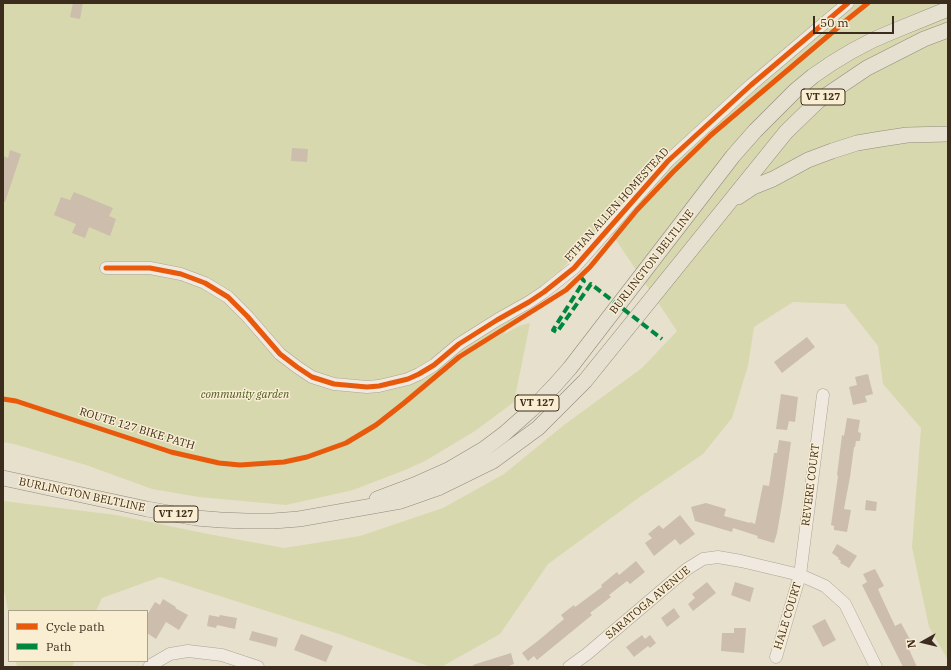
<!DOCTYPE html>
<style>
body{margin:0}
#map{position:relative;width:951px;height:670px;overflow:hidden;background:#e7e0cd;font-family:"IBM Plex Serif",serif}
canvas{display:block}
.frame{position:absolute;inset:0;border:4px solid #3c2c1d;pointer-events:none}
.legend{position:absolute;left:8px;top:610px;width:140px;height:52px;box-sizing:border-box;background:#f9edd2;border:1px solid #ada08a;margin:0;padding:5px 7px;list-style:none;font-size:12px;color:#3c2c1d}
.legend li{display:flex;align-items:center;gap:8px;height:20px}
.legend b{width:20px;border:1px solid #ada08a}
.north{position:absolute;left:903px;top:622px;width:40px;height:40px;-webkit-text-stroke:3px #f9edd2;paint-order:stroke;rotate:262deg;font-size:11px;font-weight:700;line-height:16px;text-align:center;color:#3c2c1d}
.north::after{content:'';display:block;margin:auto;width:14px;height:18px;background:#3c2c1d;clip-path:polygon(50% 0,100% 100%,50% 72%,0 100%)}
.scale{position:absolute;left:813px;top:16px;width:81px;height:18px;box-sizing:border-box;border:2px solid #3c2c1d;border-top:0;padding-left:5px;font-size:12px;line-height:14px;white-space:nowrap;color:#3c2c1d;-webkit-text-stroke:3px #f9edd2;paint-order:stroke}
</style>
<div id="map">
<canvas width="951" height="670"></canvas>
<div class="frame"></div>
<ul class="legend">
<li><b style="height:5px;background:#e8590c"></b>Cycle path</li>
<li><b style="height:5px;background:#00873e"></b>Path</li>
</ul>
<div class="north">N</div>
<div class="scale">50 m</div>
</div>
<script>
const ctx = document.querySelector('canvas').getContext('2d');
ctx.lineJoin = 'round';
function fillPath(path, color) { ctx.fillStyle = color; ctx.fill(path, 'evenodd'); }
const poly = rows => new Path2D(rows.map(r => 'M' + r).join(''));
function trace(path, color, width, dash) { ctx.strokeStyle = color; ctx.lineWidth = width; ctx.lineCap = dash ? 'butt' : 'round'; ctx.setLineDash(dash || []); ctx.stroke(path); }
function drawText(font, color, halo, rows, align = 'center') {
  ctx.font = font + ' "IBM Plex Serif",serif'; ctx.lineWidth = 3; ctx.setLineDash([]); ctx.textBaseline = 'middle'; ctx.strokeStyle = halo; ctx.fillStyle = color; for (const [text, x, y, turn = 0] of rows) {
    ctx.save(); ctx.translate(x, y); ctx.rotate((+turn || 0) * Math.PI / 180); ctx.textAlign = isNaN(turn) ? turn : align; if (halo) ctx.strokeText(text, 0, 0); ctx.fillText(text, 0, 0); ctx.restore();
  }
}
fillPath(poly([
 [3,3,948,3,948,660,929,627,912,547,921,428,883,384,878,346,845,304,793,302,754,327,748,366,732,418,703,454,637,499,548,564,500,634,441,667,431,667,339,634,160,577,102,598,96,611,9,611,9,617,5,594,3,591,3,501,116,515,208,534,284,548,360,536,443,508,504,474,564,425,642,368,677,331,604,222,561,270,549,279,503,335,519,326,530,323,514,402,475,431,425,461,405,470,353,490,286,505,199,497,152,489,86,465,14,444,3,442],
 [16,661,75,661,72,667,17,667]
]), '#d7d8ae');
fillPath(poly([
 [73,3,83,3,80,19,70,17],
 [292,148,308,149,307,162,291,161],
 [10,150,21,154,5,202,3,202,3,156,8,158],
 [74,192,113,208,109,216,116,219,110,236,89,227,85,238,72,233,76,224,54,215,61,197,70,200],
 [807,337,815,347,782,373,774,362],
 [868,374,873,394,865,396,867,402,853,405,849,387,857,385,855,377],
 [781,394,798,397,795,422,789,421,787,430,776,429],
 [847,418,860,420,858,432,861,433,860,441,856,441,855,447,854,447,850,477,844,509,851,510,847,532,834,530,834,526,831,525,838,476,837,475,842,435,844,436],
 [779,440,791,442,783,498,777,533,774,543,757,538,758,536,733,528,732,532,695,521,691,507,706,503,726,509,724,516,750,523,750,522,755,524,763,485,769,486,774,453,777,453],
 [866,500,877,502,876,511,865,510],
 [680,515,695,534,680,545,675,539,654,556,645,543,652,538,648,534,659,525,663,529],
 [837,544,857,556,849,568,840,563,841,561,838,559,839,558,832,553],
 [636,561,645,572,630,584,627,581,609,595,611,597,590,613,592,615,537,660,534,656,528,661,522,653,539,640,564,619,561,615,574,605,575,607,602,587,601,585,617,572,619,575],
 [875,569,884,586,878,589,881,596,895,626,901,623,912,643,907,645,917,667,903,667,862,585,867,582,863,574],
 [707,582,716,593,693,611,688,604,695,598,692,594],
 [735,582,754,588,750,602,731,595],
 [163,599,176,607,175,608,188,615,179,630,166,622,156,639,147,633,147,615,155,602,160,605],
 [674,608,680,617,667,627,661,618],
 [209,615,219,617,220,615,237,618,235,629,217,625,216,628,207,626],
 [825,619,836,640,823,647,812,626],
 [734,628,746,628,744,653,721,651,722,633,734,633],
 [252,631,278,638,276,647,249,640],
 [301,634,333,646,326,662,294,650],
 [642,635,645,639,650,635,656,643,650,648,648,646,634,657,626,647],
 [511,653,514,664,506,667,474,667,473,665]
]), '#ccbdad');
const minor = poly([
 [106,268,150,268,181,274,205,283,228,297,247,316,280,354,297,367,312,377,334,384,367,387,379,386,408,379,419,374,434,365,459,344,497,320,529,302,544,292,574,268,668,161,751,85,848,3],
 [776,657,800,575,823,395],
 [149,667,151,665,170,654,188,651,222,655,258,667],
 [569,667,587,654,687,569,703,559,718,557,741,561,800,575,825,586,845,604,876,667]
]);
const major = poly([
 [738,197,753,187,773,179,808,160,832,151,857,143,881,139,907,135,948,134],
 [3,478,147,509,196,518,221,520,247,521,273,521,299,519,401,501,438,488,493,461,538,428,585,381,786,132,818,101,867,68,924,39,948,30],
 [377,499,414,485,450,469,484,449,504,434,531,410,555,385,570,368,733,156,755,131,795,91,813,76,832,63,852,51,873,40,894,31,948,9]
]);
trace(minor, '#aca496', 13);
trace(major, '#928a7d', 16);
trace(minor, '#efe9df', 12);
trace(major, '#e6e0d0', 15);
trace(poly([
 [580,276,584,281,553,330,557,332,591,284,662,339]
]), '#00873e', 4, [8, 4]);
trace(poly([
 [106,268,150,268,181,274,205,283,228,297,247,316,280,354,297,367,312,377,334,384,367,387,379,386,408,379,419,374,434,365,459,344,497,320,529,302,544,292,574,268,668,161,751,85,848,3],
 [3,399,16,401,171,452,219,463,240,465,284,462,307,457,346,443,376,425,404,403,459,357,566,290,590,267,637,210,673,172,711,135,848,19,868,3]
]), '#e8590c', 5);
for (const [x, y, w] of [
 [823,97,44],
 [537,403,44],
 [176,514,44]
]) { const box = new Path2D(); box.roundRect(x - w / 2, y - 8, w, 16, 3); ctx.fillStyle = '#f9edd2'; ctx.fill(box); trace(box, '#3c2c1d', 1); }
drawText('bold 10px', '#3c2c1d', null, [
 ["VT 127",823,97],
 ["VT 127",537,403],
 ["VT 127",176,514]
]);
drawText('11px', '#3c2c1d', '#f9edd2', [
 ["ETHAN ALLEN HOMESTEAD",617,205,-48],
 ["BURLINGTON BELTLINE",652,262,-52],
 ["ROUTE 127 BIKE PATH",137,429,17],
 ["REVERE COURT",811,485,-83],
 ["BURLINGTON BELTLINE",82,495,12],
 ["SARATOGA AVENUE",648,603,-40],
 ["HALE COURT",788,616,-73]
]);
drawText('italic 11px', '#4c5b21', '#f9edd2', [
 ["community garden",245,395]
]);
</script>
